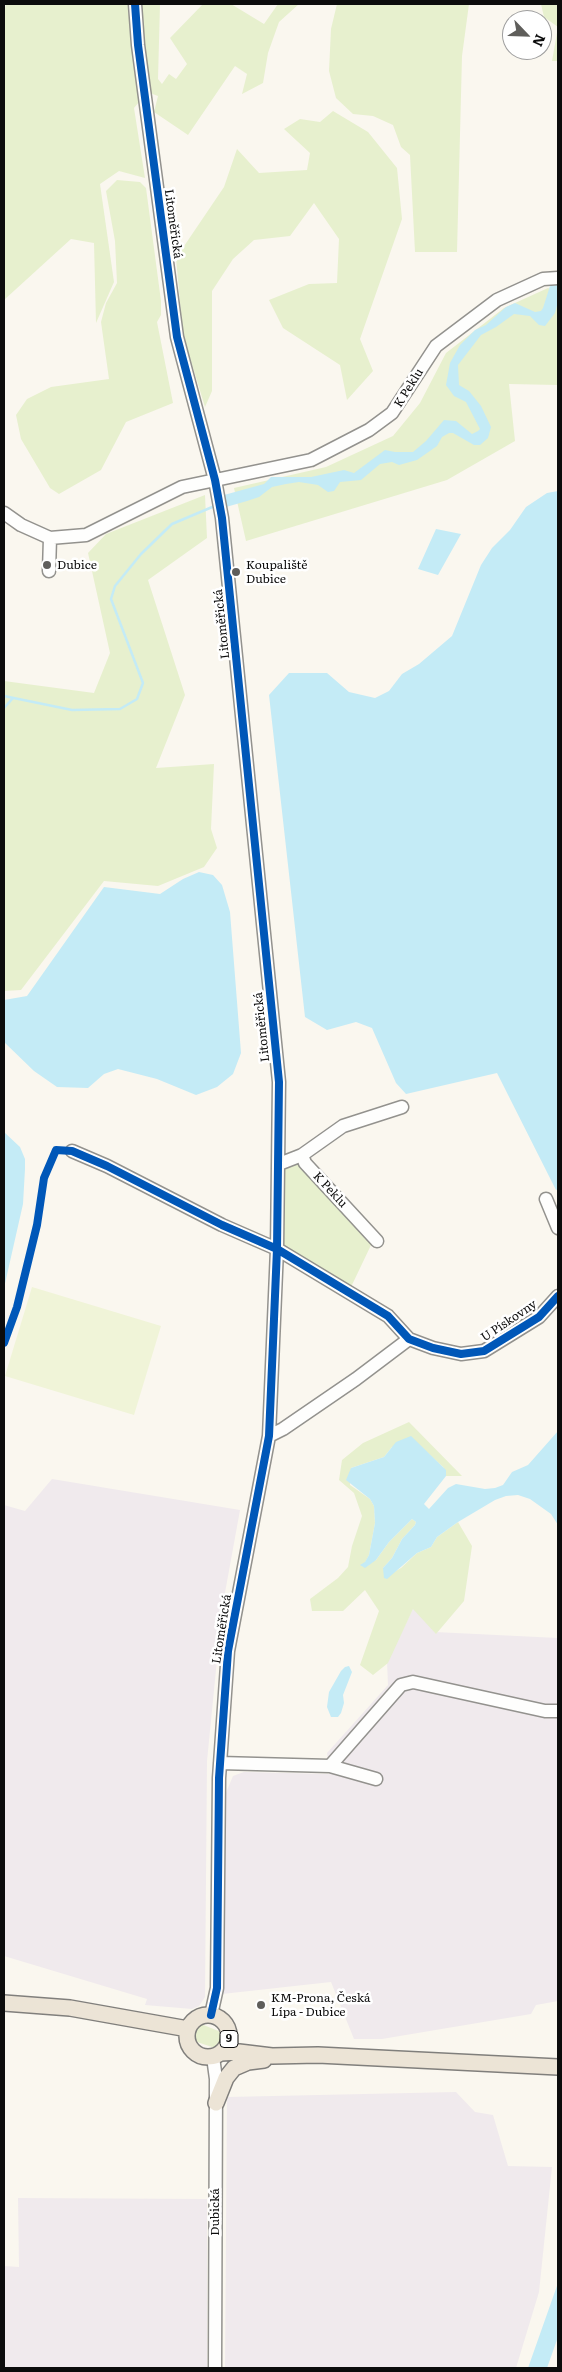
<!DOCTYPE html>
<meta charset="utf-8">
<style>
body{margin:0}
#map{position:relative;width:562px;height:2372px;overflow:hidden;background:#faf7ef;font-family:Literata,serif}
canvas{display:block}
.frame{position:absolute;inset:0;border:5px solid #0c0c0c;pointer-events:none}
.north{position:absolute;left:502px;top:10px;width:50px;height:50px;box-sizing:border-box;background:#fff;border:1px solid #9e9e9e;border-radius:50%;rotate:114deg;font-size:14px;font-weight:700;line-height:20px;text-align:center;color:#0c0c0c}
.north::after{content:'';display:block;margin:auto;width:18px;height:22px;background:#5f5e5b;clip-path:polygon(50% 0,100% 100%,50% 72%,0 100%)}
</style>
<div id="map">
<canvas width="562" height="2372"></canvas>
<div class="frame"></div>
<div class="north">N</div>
</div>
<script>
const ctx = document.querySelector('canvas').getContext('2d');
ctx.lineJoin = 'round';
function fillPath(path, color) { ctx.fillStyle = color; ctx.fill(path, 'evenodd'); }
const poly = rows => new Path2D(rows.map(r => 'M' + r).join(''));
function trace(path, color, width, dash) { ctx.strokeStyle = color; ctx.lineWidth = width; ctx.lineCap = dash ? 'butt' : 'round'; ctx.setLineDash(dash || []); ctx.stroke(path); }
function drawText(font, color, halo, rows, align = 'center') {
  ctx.font = font + ' Literata,serif'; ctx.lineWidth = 5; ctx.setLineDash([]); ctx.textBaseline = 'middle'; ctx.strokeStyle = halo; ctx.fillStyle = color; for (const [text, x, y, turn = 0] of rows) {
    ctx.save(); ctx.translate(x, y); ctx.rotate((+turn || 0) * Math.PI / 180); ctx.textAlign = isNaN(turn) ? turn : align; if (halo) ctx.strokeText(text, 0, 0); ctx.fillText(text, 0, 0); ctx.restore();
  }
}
fillPath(poly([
 [52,1479,240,1510,222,1609,207,1761,205,1997,199,2006,192,2009,145,2005,147,1999,4,1956,4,1505,25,1511],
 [415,1605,435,1632,558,1638,558,2001,536,2005,531,2014,382,2039,354,2039,331,1982,222,1994,225,1795,233,1776,244,1772,330,1774,327,1753,388,1685,387,1661],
 [456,2092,475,2112,493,2115,508,2166,552,2167,539,2292,516,2368,225,2368,227,2097],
 [18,2198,207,2199,207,2368,4,2368,4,2266,19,2267]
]), '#f0eaed');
fillPath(poly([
 [6,4,160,4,158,79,162,84,169,74,176,79,187,64,170,38,203,4,231,4,264,24,278,4,299,4,279,22,268,53,263,83,242,94,247,74,235,66,188,135,154,112,158,96,150,93,149,90,134,108,145,178,119,171,100,184,114,282,96,323,94,243,71,239,4,300,4,14],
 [337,4,469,4,462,56,457,252,415,252,410,155,401,147,393,125,373,116,353,114,336,98,329,71,331,29],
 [541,4,558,4,558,61,552,61,558,27,544,17],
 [333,111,368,132,397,168,402,219,360,339,373,371,347,400,340,365,283,328,269,300,309,284,337,283,339,239,314,203,290,236,254,240,233,259,212,291,212,391,205,407,183,335,176,258,224,187,237,149,259,173,307,170,310,153,284,129,300,119,320,122],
 [117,180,140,182,146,188,161,301,161,315,157,322,173,403,126,422,101,470,59,494,50,488,21,439,16,415,27,399,51,387,109,379,101,322,106,303,117,283,115,241,106,191],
 [548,288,558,292,558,385,509,384,515,441,447,480,246,541,234,488,326,467,393,436,420,403,446,353,504,308],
 [205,495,207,538,148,580,185,695,156,768,214,764,211,829,217,848,204,867,158,886,104,881,21,990,4,991,4,681,94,693,110,653,88,553,106,534],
 [299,1163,372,1243,351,1287,283,1247,285,1168],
 [409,1422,462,1476,446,1476,443,1467,419,1445,392,1447,384,1457,351,1468,350,1485,370,1499,374,1506,375,1523,369,1555,365,1563,361,1564,376,1560,389,1542,412,1519,416,1522,415,1525,402,1539,392,1558,383,1568,392,1573,401,1568,417,1553,431,1547,437,1537,458,1522,472,1546,464,1601,436,1634,413,1609,388,1663,373,1675,360,1665,379,1611,365,1590,343,1611,312,1611,310,1599,338,1578,348,1567,352,1546,362,1516,354,1493,339,1480,342,1460,363,1443],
 [201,2024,221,2032,221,2041,215,2048,194,2041,195,2030]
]), '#e7f0ce');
fillPath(poly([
 [32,1287,161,1326,134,1415,5,1376]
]), '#f0f4d8');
fillPath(poly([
 [558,283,558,302,555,313,545,326,539,325,530,316,514,314,496,327,481,335,458,365,459,385,469,391,481,406,491,427,488,438,480,445,474,445,453,433,449,433,442,437,437,446,417,460,399,465,392,462,380,464,361,480,340,482,334,491,328,492,318,485,299,482,286,484,272,487,259,497,247,501,226,507,224,495,264,484,271,477,311,477,344,470,354,473,385,450,395,452,413,452,426,441,444,420,456,421,472,434,478,431,480,429,466,402,454,396,446,385,450,363,460,345,475,330,486,325,506,307,515,303,535,312,541,311,543,308,550,286],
 [558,491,558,1189,556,1190,497,1073,406,1094,396,1083,372,1028,356,1022,327,1030,305,1017,269,695,289,673,327,673,349,692,375,698,389,691,402,674,419,664,452,636,481,565,492,548,510,530,526,507,547,493],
 [436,529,461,534,438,575,418,569],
 [199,872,213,875,222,885,230,912,241,1053,233,1074,217,1087,196,1095,157,1079,118,1069,104,1074,88,1088,57,1087,34,1071,4,1042,4,1000,27,996,104,887,160,894,183,879],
 [4,1132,20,1147,25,1159,25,1169,23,1204,4,1288],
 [558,1431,558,1525,551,1514,530,1499,518,1495,506,1496,495,1500,458,1522,437,1537,431,1547,417,1553,387,1579,384,1578,383,1568,392,1558,402,1539,415,1525,416,1522,412,1519,389,1542,376,1560,365,1568,360,1565,365,1562,369,1555,375,1523,374,1506,370,1499,346,1480,351,1468,384,1457,396,1442,411,1436,446,1470,446,1476,424,1504,429,1509,448,1488,456,1484,485,1489,495,1488,503,1485,512,1472,528,1465],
 [349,1666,352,1672,343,1695,344,1703,341,1713,338,1717,331,1717,327,1707,329,1692,341,1671,345,1667],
 [558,2283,558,2337,547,2368,528,2368]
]), '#c4ebf6');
trace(poly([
 [4,696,72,710,120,709,137,699,143,683,111,599,115,586,141,554,172,524,217,505],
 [4,708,13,698]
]), '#c4ebf6', 2.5);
const minor = poly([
 [135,4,138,45,177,337,215,480,222,518,279,1082,277,1249,269,1436,228,1651,219,1778,217,1988,211,2015],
 [4,513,21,525,50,538,86,535,182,487,311,460,369,430,392,413,436,346,497,300,543,279,558,278],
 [49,571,50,538],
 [72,1151,107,1166,222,1225,277,1249,388,1316,409,1339,433,1348,461,1354,484,1351,539,1317,558,1296],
 [302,1155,343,1126,402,1107],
 [279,1164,302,1155,305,1163,377,1241],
 [546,1199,558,1228],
 [269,1436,283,1429,356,1379,409,1339],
 [220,1763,330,1766,376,1779],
 [330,1766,401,1685,413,1682,545,1711,558,1711],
 [213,2057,216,2079,215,2368]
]);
const major = poly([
 [4,2003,70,2008,188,2029],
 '187 2036a21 21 0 1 1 42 0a21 21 0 1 1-42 0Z',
 [221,2053,239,2052,272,2056,318,2055,558,2067],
 [216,2103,226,2078,234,2068,248,2062,264,2060]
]);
trace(minor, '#93928e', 15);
trace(major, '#807f7c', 18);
trace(minor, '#fefefd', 12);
trace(major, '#ece4d6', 15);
trace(poly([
 [135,4,138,45,177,337,215,480,222,518,279,1082,277,1249,269,1436,228,1651,219,1778,217,1988,211,2015],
 [4,1343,17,1307,37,1225,44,1178,56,1150,72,1151,107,1166,222,1225,277,1249,388,1316,409,1339,433,1348,461,1354,484,1351,539,1317,558,1296]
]), '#0057b8', 8);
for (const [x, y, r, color] of [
 [47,565,5,"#5f5e5b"],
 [236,572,5,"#5f5e5b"],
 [261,2005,5,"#5f5e5b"]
]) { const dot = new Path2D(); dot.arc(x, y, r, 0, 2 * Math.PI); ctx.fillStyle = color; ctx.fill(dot); trace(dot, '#fff', 2); }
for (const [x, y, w] of [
 [229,2039,18]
]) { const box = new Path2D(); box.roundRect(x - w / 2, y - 8.5, w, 17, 4); ctx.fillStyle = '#fff'; ctx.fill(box); trace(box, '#0c0c0c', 1); }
drawText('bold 11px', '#0c0c0c', null, [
 ["9",229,2039]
]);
drawText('12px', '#0c0c0c', '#fff', [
 ["Litoměřická",173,224,82],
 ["K Peklu",409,388,-58],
 ["Litoměřická",222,624,-96],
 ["Litoměřická",262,1027,-96],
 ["K Peklu",330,1190,47],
 ["U Pískovny",509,1321,-34],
 ["Litoměřická",222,1629,-81],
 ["Dubická",215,2212,-90]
]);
drawText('12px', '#0c0c0c', '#fff', [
 ["Dubice",57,565],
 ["Koupaliště",246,565],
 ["Dubice",246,579],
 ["KM-Prona, Česká",271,1998],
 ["Lípa - Dubice",271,2012]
], 'left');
</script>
